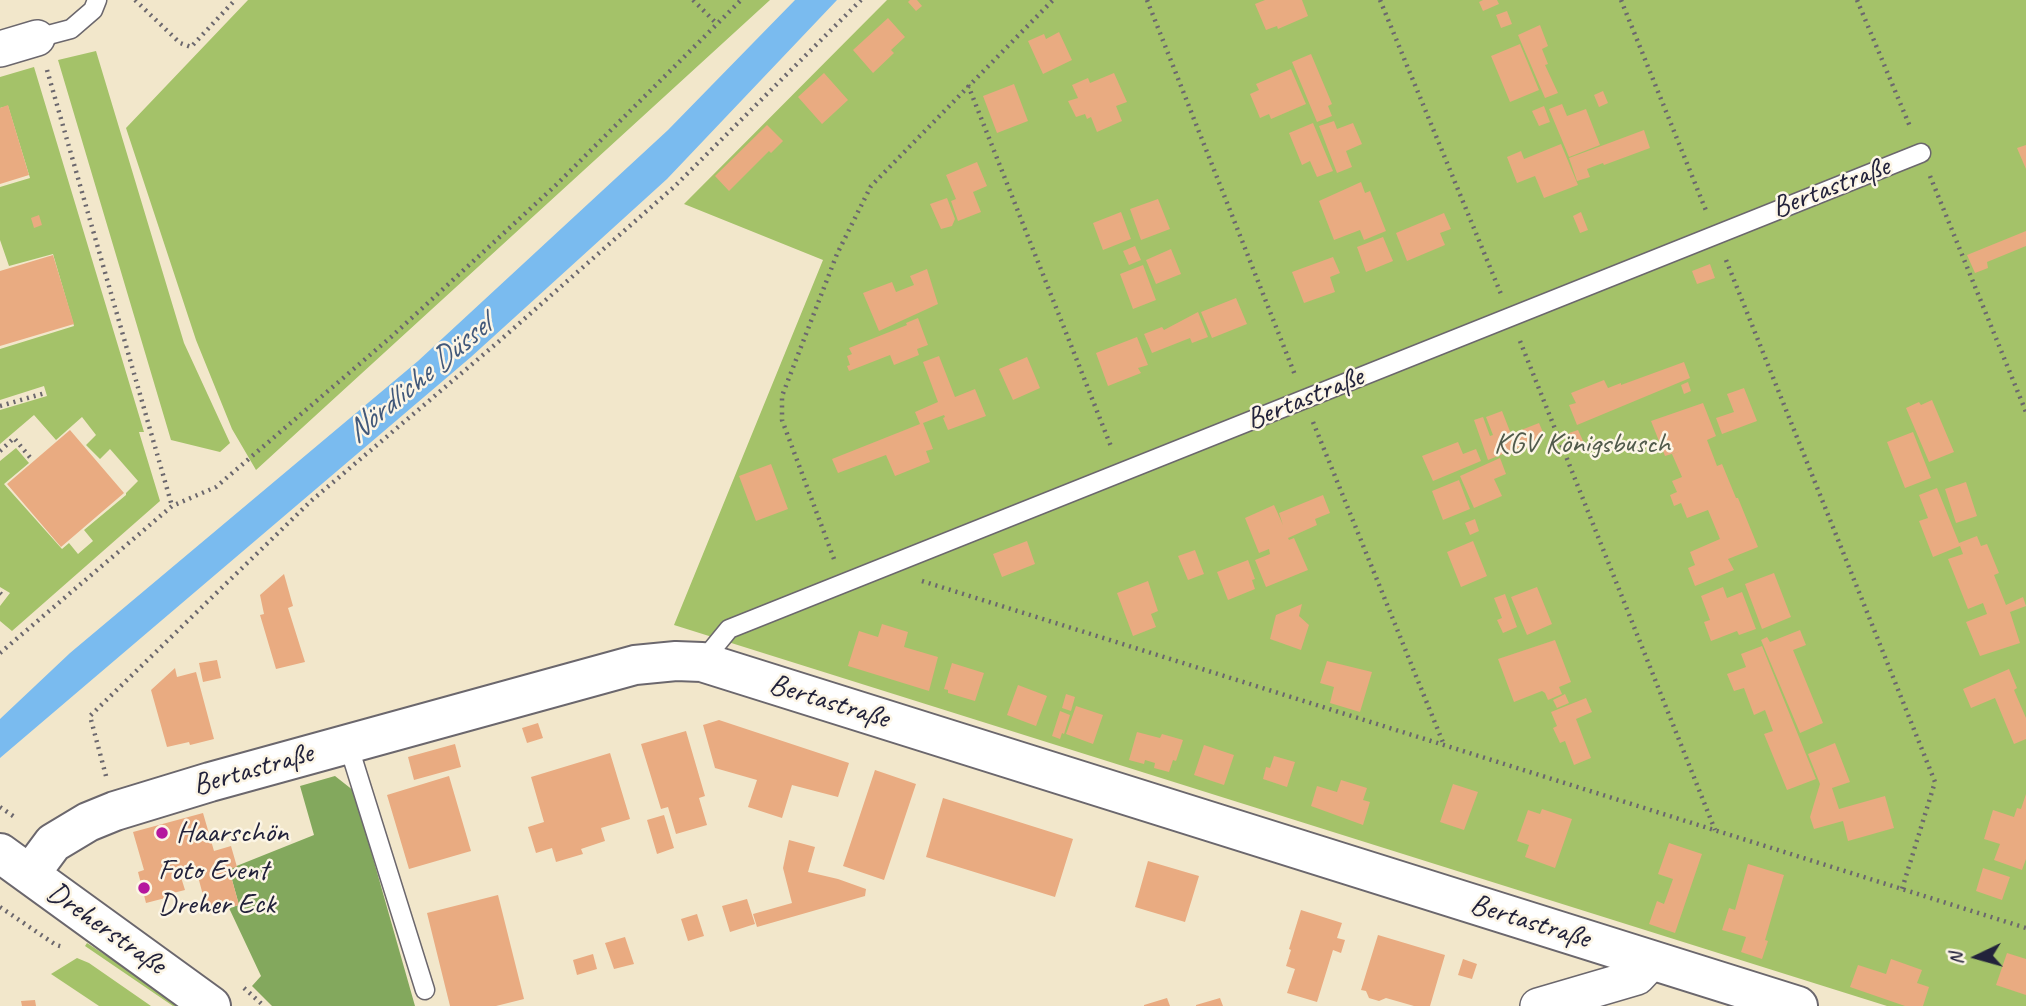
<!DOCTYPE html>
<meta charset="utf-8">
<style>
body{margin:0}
#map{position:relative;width:2026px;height:1006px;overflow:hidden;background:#f2e7cb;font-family:Caveat,sans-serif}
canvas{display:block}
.north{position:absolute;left:1942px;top:922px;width:70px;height:70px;-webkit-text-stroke:5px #fcf5e5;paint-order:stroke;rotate:265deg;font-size:19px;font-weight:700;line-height:28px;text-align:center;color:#22223b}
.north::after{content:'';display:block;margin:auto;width:24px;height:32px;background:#22223b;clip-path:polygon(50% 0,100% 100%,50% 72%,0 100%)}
</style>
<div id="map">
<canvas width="2026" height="1006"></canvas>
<div class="north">N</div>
</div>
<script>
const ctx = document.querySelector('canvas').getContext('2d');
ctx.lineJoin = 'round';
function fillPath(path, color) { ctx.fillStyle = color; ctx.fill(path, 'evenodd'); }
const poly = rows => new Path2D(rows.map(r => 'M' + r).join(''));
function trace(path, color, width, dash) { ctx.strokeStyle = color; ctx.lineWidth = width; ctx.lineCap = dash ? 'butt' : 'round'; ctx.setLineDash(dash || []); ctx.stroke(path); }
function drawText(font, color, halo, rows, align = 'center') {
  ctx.font = font + ' Caveat,sans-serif'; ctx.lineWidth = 5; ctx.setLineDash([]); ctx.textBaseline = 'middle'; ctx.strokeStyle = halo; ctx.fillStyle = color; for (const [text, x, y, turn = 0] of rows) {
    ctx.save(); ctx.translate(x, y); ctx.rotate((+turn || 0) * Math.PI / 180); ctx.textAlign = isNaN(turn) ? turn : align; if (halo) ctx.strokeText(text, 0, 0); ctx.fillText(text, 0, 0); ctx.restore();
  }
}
fillPath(poly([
 [248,0,770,0,256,470,232,429,196,340,126,128],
 [887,0,2026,0,2026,1006,1887,1006,674,625,823,260,684,204],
 [96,51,184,343,230,443,220,452,171,440,58,60],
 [34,67,144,432,139,432,160,501,12,631,0,621,0,606,10,593,0,587,0,461,16,448,29,463,4,484,62,549,69,543,78,554,93,541,84,530,126,495,126,493,138,481,110,449,100,459,86,445,96,435,82,417,56,440,34,415,0,444,0,410,47,396,44,386,0,400,0,349,74,326,53,254,9,266,0,240,0,187,30,178,8,106,0,108,0,77],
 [87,943,148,983,180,1006,173,1006,85,946],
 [77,958,89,963,151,1006,99,1006,51,974]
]), '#a4c269');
fillPath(poly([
 [335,776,354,791,415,1006,272,1006,252,986,261,976,229,908,239,905,229,869,314,835,300,786]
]), '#83a85d');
fillPath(poly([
 [795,0,837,0,667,179,471,357,0,758,0,719,70,653,418,361,668,130]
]), '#7abbef');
fillPath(poly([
 [910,0,917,0,922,6,916,11,908,2],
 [1265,0,1302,0,1308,16,1278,29,1277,26,1266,30,1255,4],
 [1483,0,1497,0,1499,4,1483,11,1479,2],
 [1507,11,1512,24,1501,28,1496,15],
 [888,18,905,37,891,50,894,53,873,73,853,50],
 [1540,25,1548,46,1542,49,1548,64,1545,65,1558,93,1545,98,1518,35],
 [1059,32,1072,60,1043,74,1028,41,1044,34,1046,39],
 [1520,44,1539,90,1510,102,1491,56],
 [1311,54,1332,104,1328,106,1332,116,1317,122,1292,62],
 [1291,69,1306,104,1271,119,1269,114,1260,118,1250,94,1259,90,1256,84],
 [824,73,848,100,822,124,798,97],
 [1114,73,1127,102,1116,106,1122,121,1097,132,1091,117,1087,119,1085,114,1076,117,1068,101,1078,98,1072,85,1088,78,1090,83],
 [1014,84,1028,121,997,133,983,96],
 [1603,91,1608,103,1599,107,1594,95],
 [1562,104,1567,116,1586,109,1600,145,1569,157,1549,109],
 [8,105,29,175,0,184,0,108],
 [1544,106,1550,122,1539,126,1532,111],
 [1334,121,1337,129,1353,123,1362,144,1346,151,1352,167,1337,173,1319,126],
 [1313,123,1333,171,1317,177,1310,161,1302,165,1289,133],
 [767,125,783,141,771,153,769,151,729,191,715,176],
 [1644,130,1650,148,1604,165,1603,163,1587,169,1590,177,1577,181,1569,158],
 [1561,144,1578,185,1544,198,1535,176,1517,183,1507,157,1521,151,1524,159],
 [2026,145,2026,169,2017,148],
 [977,162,987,186,973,192,981,212,958,221,951,201,956,199,946,175],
 [1361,182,1365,193,1370,191,1386,231,1364,240,1360,230,1334,240,1319,201],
 [947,198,955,219,952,226,941,229,930,204],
 [1158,199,1170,229,1141,240,1130,209],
 [1121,212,1131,239,1103,250,1093,223],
 [1581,212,1588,230,1580,233,1573,216],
 [1444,213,1451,229,1440,233,1445,245,1407,261,1396,233],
 [39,215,42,225,34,228,31,218],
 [2026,231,2026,246,1987,262,1988,268,1975,273,1967,255],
 [1383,237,1393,261,1366,272,1357,247],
 [1135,246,1141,260,1129,265,1123,251],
 [1171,249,1181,274,1156,284,1146,260],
 [53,255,74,324,0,346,0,271],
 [1333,257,1340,273,1330,277,1335,292,1304,303,1292,272],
 [1710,264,1715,278,1697,284,1692,271],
 [1143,265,1156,300,1133,309,1120,274],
 [927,269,938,304,879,331,863,293,892,282,896,292,914,285,910,276],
 [1236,298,1247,324,1212,338,1201,312],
 [1198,312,1208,337,1192,343,1190,338,1152,353,1144,334,1162,327,1164,330],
 [918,318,928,345,917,349,919,355,894,365,890,355,849,371,847,366,850,365,847,356,852,354,849,348,907,325,906,323],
 [1137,337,1148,365,1138,368,1141,373,1108,386,1096,353],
 [939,356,955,397,975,389,986,416,948,430,943,418,945,417,944,415,923,423,933,449,926,451,930,462,895,476,886,455,838,473,832,459,920,424,915,412,938,402,923,362],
 [1027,357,1040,388,1013,400,999,369],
 [1684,362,1690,378,1577,425,1569,405,1576,403,1571,393,1604,380,1608,388,1621,383,1621,385],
 [1688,382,1691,391,1684,394,1681,385],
 [1744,388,1757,421,1722,434,1716,418,1734,412,1727,394],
 [1932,400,1954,452,1929,462,1906,408,1919,402,1921,405],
 [1703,403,1716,436,1707,440,1717,466,1722,464,1736,498,1738,498,1758,547,1728,559,1734,570,1695,586,1688,568,1695,565,1690,552,1720,539,1708,510,1687,518,1681,503,1674,506,1670,495,1677,492,1672,481,1682,477,1672,454,1681,451,1665,456,1651,421],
 [1502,411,1511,434,1539,423,1545,437,1488,460,1474,420,1483,417,1490,436,1493,435,1486,417],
 [70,430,124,493,61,547,7,484],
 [1578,430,1585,445,1575,449,1569,433],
 [1913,432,1931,478,1905,488,1887,442],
 [1458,442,1463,454,1476,449,1481,461,1433,481,1422,456],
 [1500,458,1506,474,1494,479,1502,496,1474,508,1460,476],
 [771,464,788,509,756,521,739,476],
 [1459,480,1470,509,1443,520,1432,491],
 [1966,482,1977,516,1956,523,1945,489],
 [1937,488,1959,543,1977,536,1981,546,1987,544,1999,573,1994,575,2006,605,2023,597,2026,606,2010,612,2020,643,1980,656,1966,622,1987,614,1983,603,1968,609,1948,559,1963,554,1960,546,1933,557,1919,521,1928,518,1919,495],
 [1323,495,1330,513,1315,519,1317,525,1288,538,1289,540,1294,538,1308,570,1266,587,1255,560,1270,554,1269,549,1259,553,1245,518,1274,505,1283,525,1279,513],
 [1475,519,1479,531,1470,535,1465,523],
 [1027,541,1035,564,1002,577,993,554],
 [1473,541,1487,576,1461,587,1447,552],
 [1195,550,1204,574,1188,580,1178,556],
 [1248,560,1255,579,1252,580,1255,589,1228,600,1217,572],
 [1774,573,1791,617,1762,629,1745,584],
 [284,574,293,606,288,608,305,662,276,669,260,615,264,614,260,595],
 [1148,581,1158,611,1151,614,1156,627,1133,636,1117,593],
 [1537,587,1552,624,1527,635,1511,597],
 [1723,587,1727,598,1742,592,1756,629,1739,635,1737,631,1711,641,1704,622,1710,620,1701,596],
 [1505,594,1517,627,1503,633,1497,620,1502,618,1494,598],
 [1302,604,1299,616,1309,625,1301,650,1270,639,1276,615],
 [882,624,908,632,904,647,938,657,929,691,848,666,859,631,878,637],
 [1800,630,1806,645,1793,650,1823,723,1800,733,1761,640,1767,637,1770,642],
 [1555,640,1571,682,1559,687,1562,694,1548,700,1545,693,1542,691,1514,702,1498,659],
 [1762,646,1816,779,1787,790,1764,734,1773,731,1765,710,1754,715,1744,688,1734,691,1727,674,1746,667,1741,654],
 [217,660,221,678,203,682,199,663],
 [1327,661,1372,672,1360,712,1330,703,1334,687,1320,683],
 [952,663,984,673,975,701,948,693,948,690,944,689],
 [175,668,177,677,196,672,214,739,190,745,189,742,167,747,151,690],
 [2009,669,2017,688,2014,690,2026,718,2026,739,2014,744,1995,698,1971,708,1963,689],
 [1018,685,1047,696,1036,726,1007,715],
 [1066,694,1075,697,1071,711,1062,708],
 [1565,694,1569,703,1557,708,1553,700],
 [1586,698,1592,712,1576,719,1591,758,1574,765,1565,741,1560,743,1553,728,1557,726,1551,712],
 [1076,706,1103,715,1093,744,1066,734],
 [1060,711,1070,715,1064,734,1062,733,1060,739,1052,736],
 [719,720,849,763,838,797,792,785,782,818,748,807,757,780,715,768,703,725],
 [538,723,543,738,527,743,522,728],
 [686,731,705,796,699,798,707,825,676,834,668,807,661,809,641,744],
 [1137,732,1160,738,1162,734,1183,740,1176,761,1173,760,1169,772,1154,768,1155,763,1145,760,1144,764,1129,760],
 [1835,743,1850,782,1832,788,1839,809,1885,796,1894,828,1848,841,1843,821,1814,829,1810,817,1820,784,1808,754],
 [455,744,461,767,414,780,408,757],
 [1204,745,1234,755,1224,785,1194,775],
 [610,753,630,819,601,828,605,841,581,849,583,854,556,862,552,848,536,853,528,827,544,822,531,777],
 [1274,756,1295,762,1287,787,1263,779,1266,767,1270,768],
 [875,770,916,784,884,880,843,866],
 [449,776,471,851,409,869,387,795],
 [1341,780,1367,788,1363,800,1370,802,1363,825,1311,806,1317,786,1337,792],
 [1453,784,1478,792,1464,830,1440,822],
 [2026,794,2026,859,2022,870,1994,860,2000,844,1984,839,1993,810,2014,817,2017,808,2021,809],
 [943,798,1073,839,1055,897,926,857],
 [1542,809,1572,819,1555,868,1525,857,1529,845,1517,841,1528,810,1540,814],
 [203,813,214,851,231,846,237,867,229,869,239,905,208,914,196,869,180,874,185,890,173,893,173,896,146,903,138,872,144,870,133,832],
 [664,815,674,848,657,854,647,820],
 [789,840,815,847,808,872,838,879,866,889,865,896,757,927,753,914,792,903,783,868],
 [1669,843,1702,854,1675,933,1649,924,1657,901,1664,904,1673,879,1658,874],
 [1148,861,1199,876,1185,922,1135,907],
 [1748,864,1784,875,1765,940,1768,941,1762,959,1741,952,1746,937,1722,930,1729,908,1735,910],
 [1983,868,2010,877,2002,900,1976,891],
 [498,895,524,999,496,1006,450,1006,427,913],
 [747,899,755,924,730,932,722,906],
 [1301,910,1342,923,1337,938,1345,940,1341,953,1333,950,1317,1002,1287,993,1295,969,1286,966,1291,950,1289,949],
 [697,914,704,936,688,941,681,919],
 [1378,935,1445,955,1430,1006,1414,1006,1386,998,1379,1001,1369,998,1366,991,1361,990],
 [625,937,634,964,614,969,605,943],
 [2007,953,2026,959,2026,995,1996,985],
 [593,954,597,969,577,975,573,960],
 [1463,959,1477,964,1472,979,1458,975],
 [1891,959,1922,970,1917,983,1929,987,1923,1006,1905,1006,1850,987,1858,965,1886,974],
 [1167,998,1170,1006,1144,1006,1144,1005],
 [1220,998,1223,1006,1196,1006,1196,1005],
 [35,1000,36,1006,22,1006,21,1001]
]), '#e9ab81');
const service = poly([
 [37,38,71,29,93,10,97,0],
 [702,662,729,629,1921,153],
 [348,744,425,990]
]);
const minor = poly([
 [0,49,37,38],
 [1538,1006,1637,977,1652,961]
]);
const tertiary = poly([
 [30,874,53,843,88,822,115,811,210,782,635,665,676,661,702,662,1798,1006]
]);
const secondary = poly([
 [0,853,211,1006]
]);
trace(service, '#6b676d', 21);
trace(minor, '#6b676d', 38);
trace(tertiary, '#6b676d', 42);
trace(secondary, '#6b676d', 42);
trace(poly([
 [135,0,180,43,191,47,235,0],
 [693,0,717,24],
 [1147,0,1295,375],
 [1380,0,1501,294],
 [1621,0,1707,213],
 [1857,0,1911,129],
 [47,70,172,506],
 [968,85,1112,449],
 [1930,176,2026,412],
 [1726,260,1935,782,1902,889],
 [1520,341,1715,830],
 [0,406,45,393],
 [1313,422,1444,745],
 [0,451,14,438,33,461],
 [834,559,782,420,782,396,837,254,871,186,1053,0],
 [922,581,2026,928],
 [0,593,2,595,0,598],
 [0,653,172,506,216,487,391,337,556,185,741,0],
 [106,776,90,716,311,501,497,343,675,186,861,0],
 [0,807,16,818],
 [0,907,56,945,63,947],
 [244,988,264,1006]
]), '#6b676d', 4.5, [2, 5]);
trace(service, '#fff', 18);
trace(minor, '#fff', 35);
trace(tertiary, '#fff', 38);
trace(secondary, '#fff', 38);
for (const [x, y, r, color] of [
 [162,833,7,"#b5179e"],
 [144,888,7,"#b5179e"]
]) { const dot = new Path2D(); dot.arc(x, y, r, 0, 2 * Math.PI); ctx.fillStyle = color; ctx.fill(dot); trace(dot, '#fcf5e5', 2.5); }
drawText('30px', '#22223b', '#fcf5e5', [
 ["Bertastraße",1831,188,-21],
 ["Bertastraße",1305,399,-22],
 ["Bertastraße",829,702,17],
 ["Bertastraße",253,770,-16],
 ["Bertastraße",1530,922,17],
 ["Dreherstraße",106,929,35]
]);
drawText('30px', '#505a4b', '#fcf5e5', [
 ["KGV Königsbusch",1582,444]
]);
drawText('30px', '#22223b', '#fcf5e5', [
 ["Haarschön",176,833],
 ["Foto Event",158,871],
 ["Dreher Eck",158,905]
], 'left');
drawText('italic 32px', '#41587a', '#fcf5e5', [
 ["Nördliche Düssel",419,380,-40]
]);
</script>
